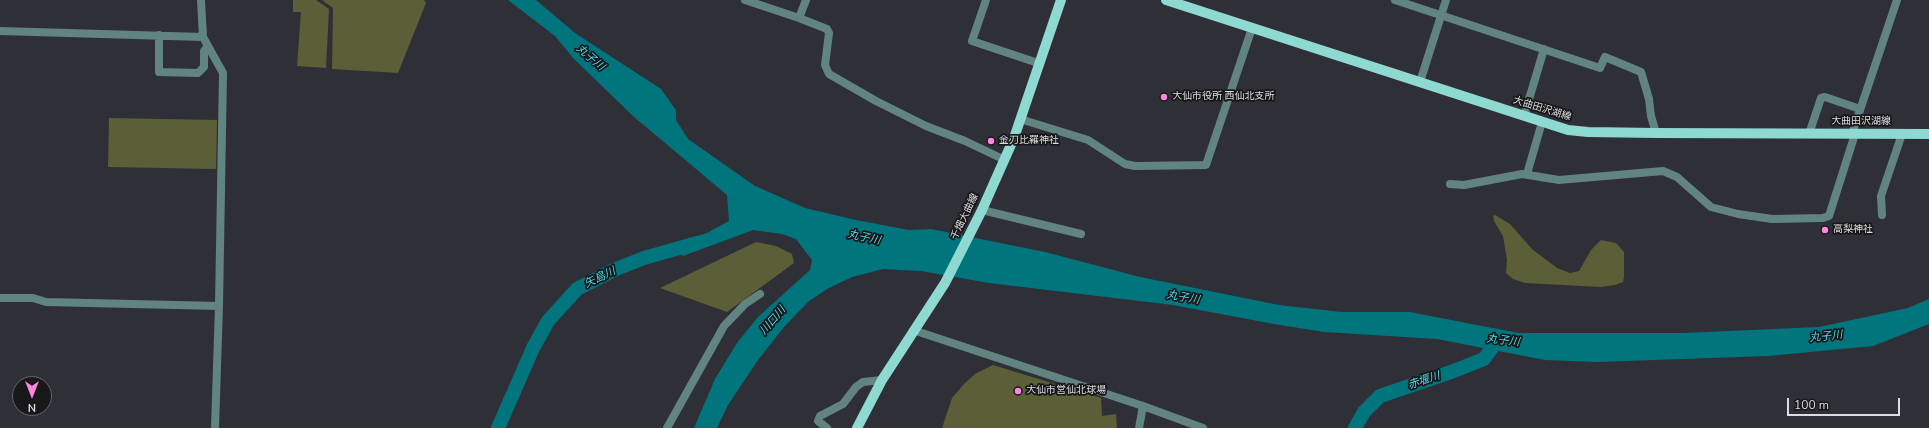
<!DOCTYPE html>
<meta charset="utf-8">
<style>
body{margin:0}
#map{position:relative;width:1929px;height:428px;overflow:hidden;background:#2f3037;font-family:"Nunito Sans",sans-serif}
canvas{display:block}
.north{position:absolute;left:12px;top:376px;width:40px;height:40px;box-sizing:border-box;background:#18181b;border:1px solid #66676a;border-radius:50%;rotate:180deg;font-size:11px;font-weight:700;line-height:16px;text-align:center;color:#dcdde1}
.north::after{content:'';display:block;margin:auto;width:14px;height:18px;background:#fe86e1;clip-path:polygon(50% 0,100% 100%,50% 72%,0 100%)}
.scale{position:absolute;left:1787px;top:398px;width:113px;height:18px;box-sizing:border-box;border:2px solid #dcdde1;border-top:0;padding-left:5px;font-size:12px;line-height:14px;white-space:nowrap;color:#dcdde1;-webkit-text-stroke:3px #18181b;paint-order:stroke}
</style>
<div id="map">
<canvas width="1929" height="428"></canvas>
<div class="north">N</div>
<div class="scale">100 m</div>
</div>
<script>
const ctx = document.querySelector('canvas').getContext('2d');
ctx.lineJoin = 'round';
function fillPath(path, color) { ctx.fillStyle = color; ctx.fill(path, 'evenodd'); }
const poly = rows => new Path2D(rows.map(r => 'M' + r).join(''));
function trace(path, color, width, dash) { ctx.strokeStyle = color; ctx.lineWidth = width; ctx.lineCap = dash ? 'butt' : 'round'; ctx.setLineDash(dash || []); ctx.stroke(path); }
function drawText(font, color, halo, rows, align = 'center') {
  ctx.font = font + ' "Nunito Sans","Noto Sans JP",sans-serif'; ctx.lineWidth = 3.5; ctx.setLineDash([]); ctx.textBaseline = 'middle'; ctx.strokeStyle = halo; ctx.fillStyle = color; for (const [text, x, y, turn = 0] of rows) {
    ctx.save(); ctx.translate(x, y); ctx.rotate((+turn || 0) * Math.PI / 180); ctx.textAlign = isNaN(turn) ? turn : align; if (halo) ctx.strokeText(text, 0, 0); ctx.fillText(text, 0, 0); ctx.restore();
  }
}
fillPath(poly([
 [293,0,316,0,329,9,326,68,297,66,301,12,293,12],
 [322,0,424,0,426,3,398,73,332,69,333,8],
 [109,118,217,120,216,169,108,167],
 [1495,215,1510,224,1532,249,1557,268,1570,273,1579,271,1591,250,1601,240,1616,243,1624,252,1624,277,1623,282,1615,285,1601,287,1525,283,1513,279,1506,273,1507,260,1503,236,1494,221,1493,216],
 [756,242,776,246,792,254,794,263,727,312,660,288],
 [993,365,1101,398,1102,416,1116,414,1117,428,942,428,952,398,964,384,975,374]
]), '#5b5e36');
fillPath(poly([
 [508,0,536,0,575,33,661,89,676,110,676,120,688,139,755,186,805,208,856,220,909,230,931,229,1045,252,1140,277,1279,305,1341,312,1410,312,1518,333,1683,333,1819,327,1908,308,1929,299,1929,324,1873,346,1768,356,1597,362,1545,360,1437,339,1324,332,1274,324,1173,305,989,283,921,271,883,269,852,277,827,289,808,302,784,327,758,360,728,405,717,428,694,428,715,379,737,343,758,317,810,270,812,260,796,239,782,234,753,230,683,256,675,243,707,233,729,221,727,195,633,116,574,59,555,36]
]), '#00757d');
trace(poly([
 [498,428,533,348,548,321,577,289,616,269,644,258,697,243],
 [1355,428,1364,412,1380,396,1451,372,1484,359,1497,341]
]), '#00757d', 14);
trace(poly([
 [745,0,799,18,806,0],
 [986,0,972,41,1038,63],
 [1395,0,1600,68,1605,57,1641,72,1649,99,1651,116,1656,133],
 [799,18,827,29,829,33,825,65,829,74,876,101,926,126,965,141,1005,160],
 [0,31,203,37,201,0],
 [159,35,159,72,198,73,204,67,204,51,208,46],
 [203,37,223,73,219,306,215,428],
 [1420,82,1446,0],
 [1524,116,1544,49],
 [1020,119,1088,140,1125,164,1135,166,1206,165,1252,28],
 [1809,134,1821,98,1825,97,1860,109],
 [1852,134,1897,0],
 [1527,174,1542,122],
 [1450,184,1464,185,1522,174,1559,180,1663,171,1677,177,1711,207,1738,214,1772,219,1823,218,1829,216,1855,134],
 [982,210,1081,234],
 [1882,215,1881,196,1902,134],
 [0,298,33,298,46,302,219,306],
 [913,330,1143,406,1203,428],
 [667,428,724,326,745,304,760,294],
 [827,428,818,421,820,416,843,404,856,387,863,382,882,380],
 [1139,428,1143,406]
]), '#628481', 8);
trace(poly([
 [1166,0,1568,130,1588,132,1656,133,1929,134],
 [857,428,882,380,945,283,982,210,1014,138,1061,0]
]), '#8ed9d2', 10);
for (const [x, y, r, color] of [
 [1164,97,4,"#fe86e1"],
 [991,141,4,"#fe86e1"],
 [1825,230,4,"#fe86e1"],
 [1018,391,4,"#fe86e1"]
]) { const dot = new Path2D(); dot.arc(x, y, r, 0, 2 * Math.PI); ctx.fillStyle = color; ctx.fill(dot); trace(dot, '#18181b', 1.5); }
drawText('10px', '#dcdde1', '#18181b', [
 ["大仙市役所 西仙北支所",1172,97],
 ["金刀比羅神社",999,141],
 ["高梨神社",1833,230],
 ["大仙市営仙北球場",1026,391]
], 'left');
drawText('10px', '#dcdde1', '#18181b', [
 ["大曲田沢湖線",1542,109,17],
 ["大曲田沢湖線",1861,122],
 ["千畑大曲線",965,217,-64]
]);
drawText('italic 11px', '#4fd9e5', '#18181b', [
 ["丸子川",590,58,41],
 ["丸子川",864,238,12],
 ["矢島川",600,278,-25],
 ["丸子川",1183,298,10],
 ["川口川",773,321,-49],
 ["丸子川",1826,337,-6],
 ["丸子川",1503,341,7],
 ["赤堰川",1424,381,-18]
]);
</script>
